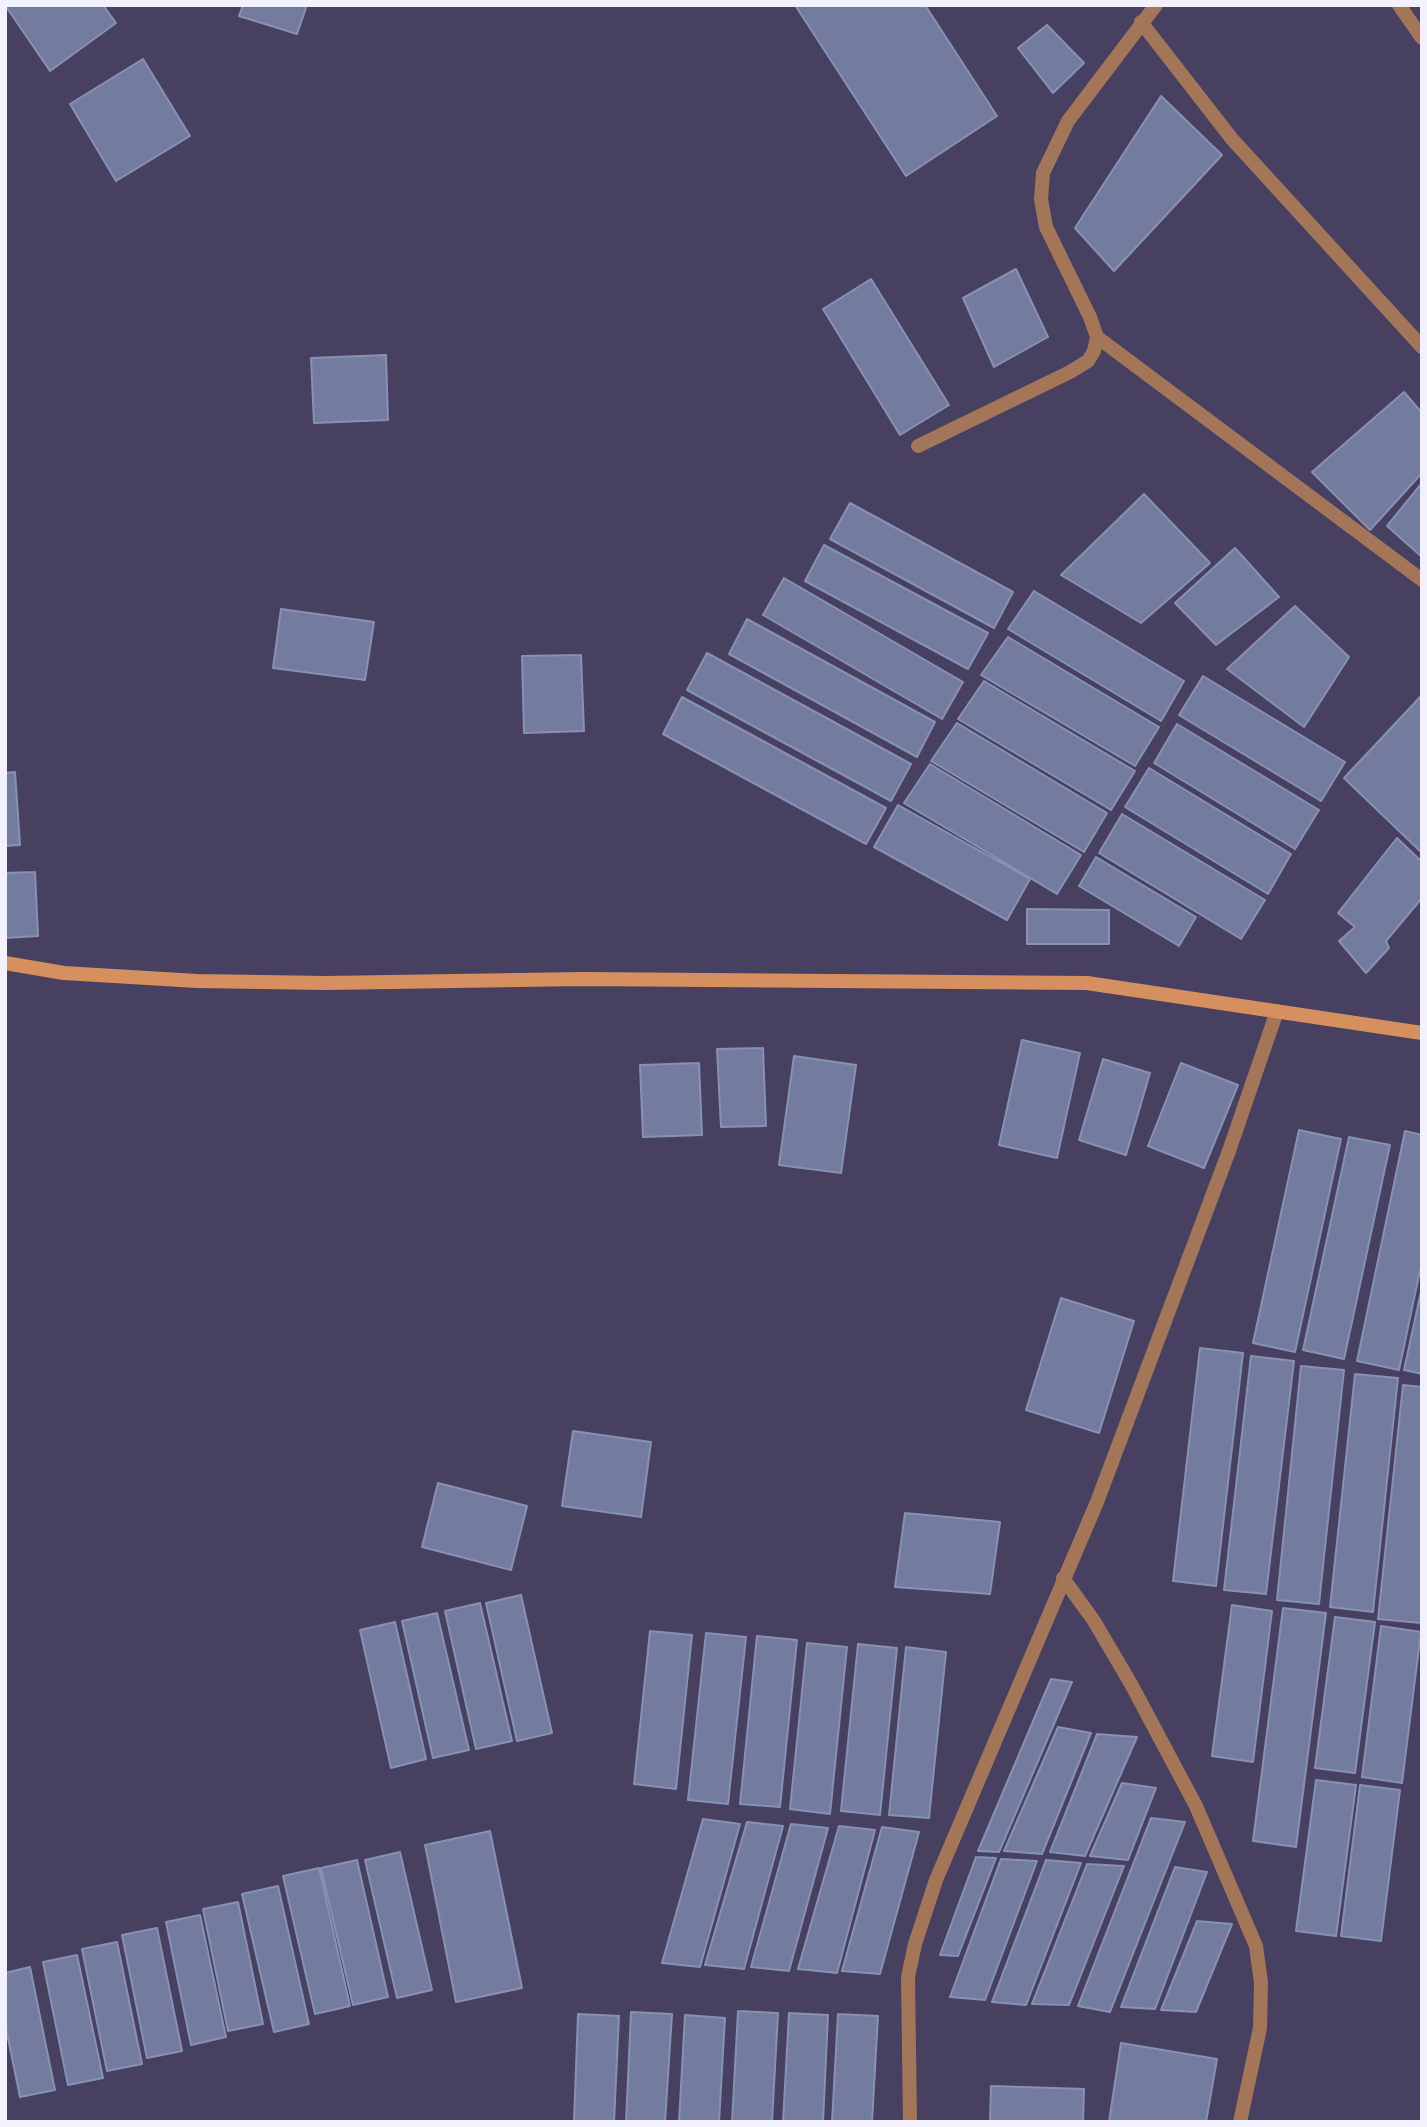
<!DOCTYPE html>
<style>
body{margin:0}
#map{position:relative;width:1427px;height:2127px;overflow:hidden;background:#484060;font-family:"IBM Plex Sans",sans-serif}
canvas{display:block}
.frame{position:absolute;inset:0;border:7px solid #f3f1fd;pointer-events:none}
</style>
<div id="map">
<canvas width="1427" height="2127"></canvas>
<div class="frame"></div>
</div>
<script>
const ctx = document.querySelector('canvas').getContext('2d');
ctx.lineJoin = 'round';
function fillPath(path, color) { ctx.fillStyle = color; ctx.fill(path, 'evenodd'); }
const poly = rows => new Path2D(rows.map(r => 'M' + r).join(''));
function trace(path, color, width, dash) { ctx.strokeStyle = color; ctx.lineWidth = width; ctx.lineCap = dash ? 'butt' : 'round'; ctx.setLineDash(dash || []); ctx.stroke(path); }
const building = poly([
 [5,5,103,5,116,23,50,71,5,5],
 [243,5,307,5,297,34,239,16,243,5],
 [795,5,925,5,997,116,906,176,795,5],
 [1047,25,1084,63,1053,93,1018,48,1047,25],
 [143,59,190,136,116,181,70,104,143,59],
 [1161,96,1222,155,1114,271,1075,228,1161,96],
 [1016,269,1048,337,994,367,963,298,1016,269],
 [871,279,949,405,900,435,823,309,871,279],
 [386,355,388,420,314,423,311,358,386,355],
 [1404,392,1422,413,1422,473,1370,530,1312,472,1404,392],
 [1422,483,1422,557,1387,526,1422,483],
 [1144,494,1210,563,1141,623,1061,575,1144,494],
 [850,503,1013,592,994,628,830,539,850,503],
 [824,545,988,633,968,669,805,581,824,545],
 [1235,548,1279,597,1216,645,1175,603,1235,548],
 [784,578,963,682,942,719,763,615,784,578],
 [1034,591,1184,681,1161,721,1008,629,1034,591],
 [1295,606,1349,657,1304,727,1227,669,1295,606],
 [281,609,374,622,365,680,273,668,281,609],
 [747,619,935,722,917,757,729,654,747,619],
 [1008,637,1159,727,1135,766,981,675,1008,637],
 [707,653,911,764,891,801,687,690,707,653],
 [581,655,584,731,524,733,522,656,581,655],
 [1203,676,1345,762,1321,801,1179,715,1203,676],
 [984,681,1135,771,1111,810,958,719,984,681],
 [1422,695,1422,853,1344,778,1422,695],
 [682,697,886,808,866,844,663,734,682,697],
 [957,723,1107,813,1084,852,931,761,957,723],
 [1177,724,1319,810,1295,849,1154,763,1177,724],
 [930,764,1081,855,1057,894,904,803,930,764],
 [1149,768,1291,854,1268,894,1125,807,1149,768],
 [15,772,20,845,5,846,5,773,15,772],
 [898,805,1030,879,1007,920,874,847,898,805],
 [1122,814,1265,900,1241,939,1099,853,1122,814],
 [1397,838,1422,862,1422,898,1386,941,1389,948,1366,973,1339,941,1355,927,1338,913,1397,838],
 [1096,857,1196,917,1179,946,1079,886,1096,857],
 [35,872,38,936,5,938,5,873,35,872],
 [1027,909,1109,910,1109,944,1027,944,1027,909],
 [1022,1040,1080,1053,1057,1158,999,1145,1022,1040],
 [763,1048,766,1126,721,1127,717,1049,763,1048],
 [794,1056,856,1065,841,1173,779,1165,794,1056],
 [1103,1059,1150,1073,1126,1155,1079,1140,1103,1059],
 [699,1063,702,1135,643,1137,640,1065,699,1063],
 [1181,1063,1238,1085,1204,1168,1148,1146,1181,1063],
 [1299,1130,1341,1139,1295,1352,1253,1343,1299,1130],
 [1405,1131,1422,1135,1422,1261,1399,1370,1357,1361,1405,1131],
 [1349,1137,1390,1145,1344,1359,1303,1350,1349,1137],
 [1422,1287,1422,1374,1404,1370,1422,1287],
 [1061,1298,1134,1321,1099,1433,1026,1410,1061,1298],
 [1200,1348,1243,1353,1216,1586,1173,1581,1200,1348],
 [1251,1356,1294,1361,1266,1594,1224,1590,1251,1356],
 [1301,1366,1344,1370,1319,1604,1277,1600,1301,1366],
 [1355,1374,1398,1378,1373,1612,1330,1607,1355,1374],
 [1403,1385,1422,1387,1421,1623,1378,1619,1403,1385],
 [573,1431,651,1442,641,1517,562,1506,573,1431],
 [438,1483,527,1506,511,1570,422,1547,438,1483],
 [905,1513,1000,1522,990,1594,895,1587,905,1513],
 [521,1595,552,1733,517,1741,486,1603,521,1595],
 [480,1603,512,1741,476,1749,445,1611,480,1603],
 [1232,1605,1272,1611,1253,1762,1212,1756,1232,1605],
 [1283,1608,1326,1613,1296,1847,1253,1841,1283,1608],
 [437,1613,469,1750,433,1758,402,1621,437,1613],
 [1335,1617,1375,1622,1355,1773,1315,1768,1335,1617],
 [395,1622,426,1759,391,1768,360,1630,395,1622],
 [1381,1626,1421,1632,1402,1783,1362,1777,1381,1626],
 [650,1631,692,1635,676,1789,634,1784,650,1631],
 [706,1633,746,1637,728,1804,688,1800,706,1633],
 [757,1636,797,1640,780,1807,740,1804,757,1636],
 [807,1643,847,1647,830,1814,790,1809,807,1643],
 [858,1644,897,1648,880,1815,841,1811,858,1644],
 [906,1647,946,1652,929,1818,889,1815,906,1647],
 [1051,1679,1072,1682,999,1852,978,1851,1051,1679],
 [1058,1727,1091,1733,1042,1854,1004,1851,1058,1727],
 [1097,1734,1137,1737,1085,1856,1050,1852,1097,1734],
 [1316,1780,1356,1785,1336,1936,1296,1931,1316,1780],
 [1122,1783,1156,1788,1128,1860,1090,1856,1122,1783],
 [1360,1785,1400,1790,1381,1941,1341,1936,1360,1785],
 [1151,1818,1185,1822,1110,2012,1078,2006,1151,1818],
 [703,1819,740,1824,700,1967,662,1963,703,1819],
 [747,1822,783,1826,744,1969,705,1965,747,1822],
 [791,1824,828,1828,789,1971,751,1967,791,1824],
 [839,1826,875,1830,837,1973,798,1969,839,1826],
 [882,1827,919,1832,880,1974,842,1971,882,1827],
 [490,1831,522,1988,456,2002,425,1845,490,1831],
 [400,1852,432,1990,397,1998,365,1860,400,1852],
 [976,1857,996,1858,958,1956,940,1955,976,1857],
 [1001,1859,1037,1861,985,2000,950,1997,1001,1859],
 [357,1860,388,1997,353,2005,321,1868,357,1860],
 [1046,1860,1081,1863,1026,2005,992,2002,1046,1860],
 [1087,1864,1124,1866,1069,2005,1032,2004,1087,1864],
 [1175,1867,1207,1872,1155,2009,1121,2007,1175,1867],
 [319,1868,350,2006,315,2014,283,1876,319,1868],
 [278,1886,309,2024,274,2032,242,1894,278,1886],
 [238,1902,263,2024,228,2031,203,1909,238,1902],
 [200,1915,226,2037,191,2045,166,1922,200,1915],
 [1197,1921,1232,1924,1196,2012,1161,2010,1197,1921],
 [157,1928,182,2051,147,2058,122,1935,157,1928],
 [117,1942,142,2064,107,2071,82,1949,117,1942],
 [77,1955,103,2078,68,2085,43,1962,77,1955],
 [30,1967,55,2090,20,2097,5,2023,5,1973,30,1967],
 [738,2011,778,2013,772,2122,732,2122,738,2011],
 [631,2012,672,2014,665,2122,626,2122,631,2012],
 [789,2013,828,2015,823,2122,783,2122,789,2013],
 [578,2014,619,2016,614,2122,574,2122,578,2014],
 [838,2014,878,2016,872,2122,832,2122,838,2014],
 [685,2015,725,2018,719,2122,679,2122,685,2015],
 [1121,2043,1217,2059,1206,2122,1109,2122,1121,2043],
 [991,2086,1084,2089,1083,2122,990,2122,991,2086]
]);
fillPath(building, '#737b9e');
trace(building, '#8891b4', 2);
trace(poly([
 [1399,5,1422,38],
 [1141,22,1232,139,1422,347],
 [1097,337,1422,580],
 [918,446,1070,372,1088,361,1094,351,1097,337,1090,317,1046,227,1041,199,1043,173,1068,121,1156,5],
 [1063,1578,1094,1621,1131,1684,1196,1806,1256,1946,1261,1983,1260,2028,1240,2122],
 [910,2122,908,1977,915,1944,936,1880,1097,1502,1229,1151,1277,1011]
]), '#a37659', 14);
trace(poly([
 [5,963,64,973,197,981,326,983,583,979,1087,983,1422,1033]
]), '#d69060', 14);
</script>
